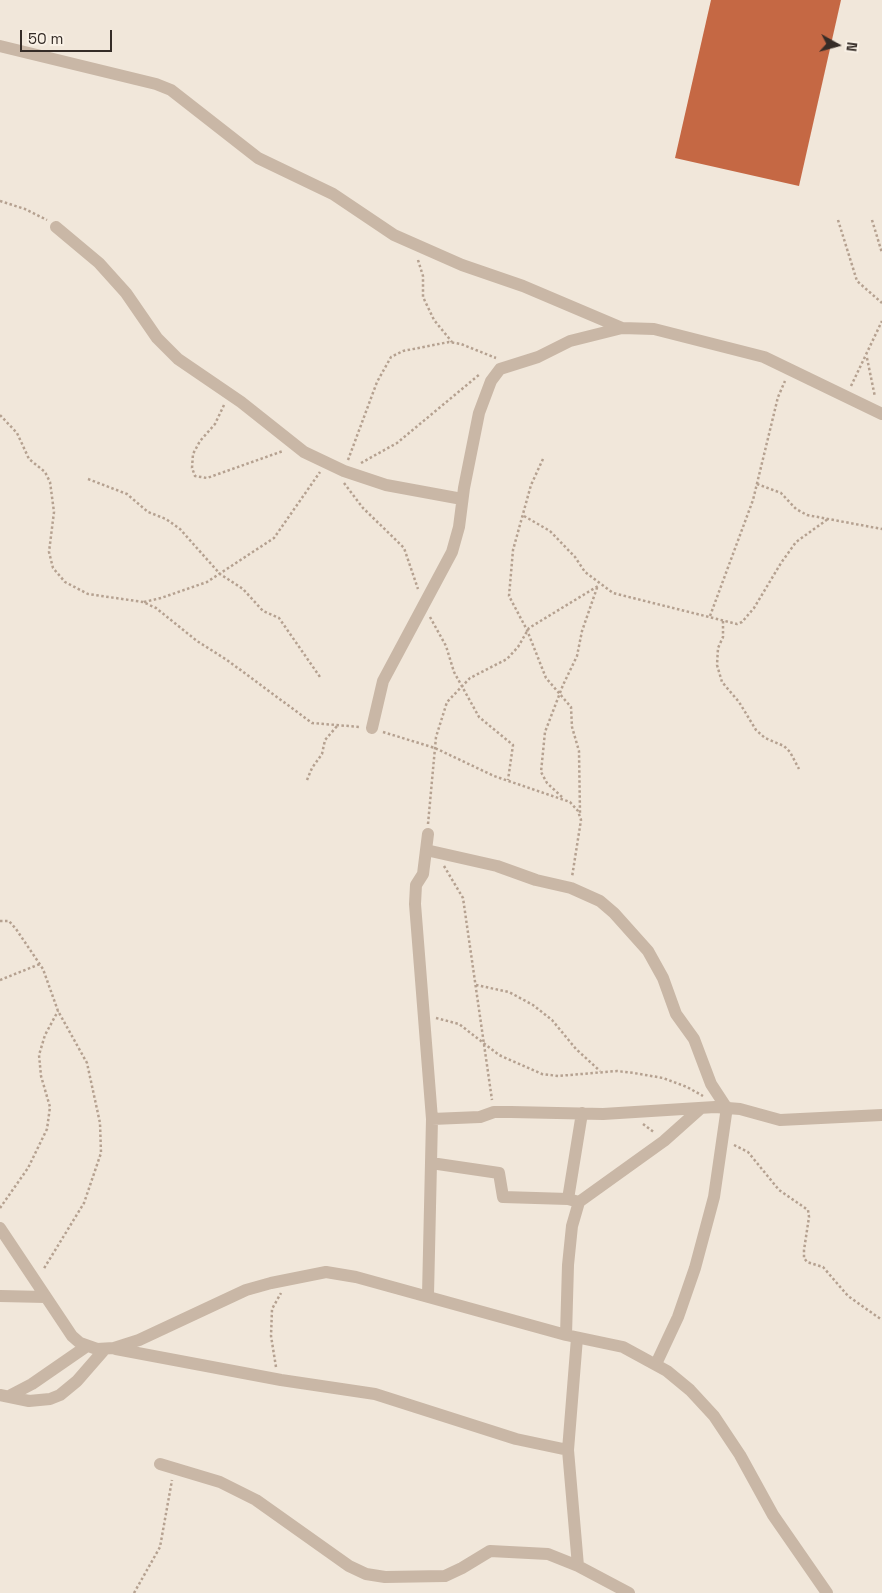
<!DOCTYPE html>
<style>
body{margin:0}
#map{position:relative;width:882px;height:1593px;overflow:hidden;background:#f1e7da;font-family:"Space Grotesk",sans-serif}
canvas{display:block}
.north{position:absolute;left:812px;top:20px;width:50px;height:50px;-webkit-text-stroke:4px #f9f1e6;paint-order:stroke;rotate:97deg;font-size:14px;font-weight:700;line-height:20px;text-align:center;color:#352c27}
.north::after{content:'';display:block;margin:auto;width:18px;height:22px;background:#352c27;clip-path:polygon(50% 0,100% 100%,50% 72%,0 100%)}
.scale{position:absolute;left:20px;top:30px;width:92px;height:22px;box-sizing:border-box;border:2px solid #352c27;border-top:0;padding-left:6px;font-size:15px;line-height:18px;white-space:nowrap;color:#352c27;-webkit-text-stroke:4px #f9f1e6;paint-order:stroke}
</style>
<div id="map">
<canvas width="882" height="1593"></canvas>
<div class="north">N</div>
<div class="scale">50 m</div>
</div>
<script>
const ctx = document.querySelector('canvas').getContext('2d');
ctx.lineJoin = 'round';
function fillPath(path, color) { ctx.fillStyle = color; ctx.fill(path, 'evenodd'); }
const poly = rows => new Path2D(rows.map(r => 'M' + r).join(''));
function trace(path, color, width, dash) { ctx.strokeStyle = color; ctx.lineWidth = width; ctx.lineCap = dash ? 'butt' : 'round'; ctx.setLineDash(dash || []); ctx.stroke(path); }
fillPath(poly([
 [711,0,841,0,799,186,675,158]
]), '#c56844');
trace(poly([
 [0,201,25,209,47,220],
 [838,220,857,281,882,303],
 [872,220,882,253],
 [418,260,423,276,423,297,434,320,452,342],
 [867,358,875,397],
 [851,386,882,321],
 [224,405,215,424,200,441,193,454,192,468,195,476,207,478,283,451],
 [0,415,17,433,29,459,45,472,50,482,54,512,49,552,53,568,65,582,88,594,143,602,156,608,197,641,227,660,312,723,360,727],
 [543,459,531,485,513,550,509,596,527,630,546,678,571,707,572,727,579,751,580,813],
 [348,460,377,382,391,357,403,351,449,342,461,344,496,358],
 [361,463,397,443,480,374],
 [88,479,127,494,148,512,166,519,180,529,220,574,243,589,263,611,279,618,320,677],
 [344,483,363,508,404,548,418,589],
 [757,484,781,493,796,509,807,515,882,529],
 [524,516,550,531,575,557,585,572,613,593,737,624,742,622,754,608,781,563,796,542,828,519],
 [144,602,161,598,207,582,274,538,320,472],
 [710,616,753,500,778,397,785,381],
 [430,617,446,646,454,672,479,717,513,745,508,780],
 [723,621,723,637,718,648,717,665,722,682,739,702,756,730,765,738,784,746,790,752,799,769],
 [383,732,435,748,494,776,570,802,578,811,581,820,572,877],
 [307,780,312,768,322,754,325,740,338,725],
 [562,797,547,783,541,772,545,732,563,685,577,656,582,631,598,585],
 [428,824,436,737,447,702,470,678,507,659,518,647,529,628,598,586],
 [444,866,463,898,492,1100],
 [0,921,9,921,16,929,43,969,58,1011,87,1063,100,1123,101,1153,84,1203,43,1270],
 [0,980,40,964],
 [476,985,509,992,533,1005,552,1020,576,1049,600,1071],
 [436,1018,459,1024,499,1055,542,1074,558,1076,617,1071,634,1073,663,1078,687,1087,703,1096],
 [643,1124,655,1133],
 [734,1145,748,1152,779,1190,808,1210,809,1217,804,1250,804,1258,807,1262,823,1267,848,1296,882,1320],
 [0,1208,28,1168,47,1129,50,1107,41,1076,39,1055,45,1035,58,1011],
 [276,1367,271,1336,272,1309,281,1293],
 [134,1593,160,1547,172,1480]
]), '#b5a190', 2.5, [2.5, 2.5]);
trace(poly([
 [0,46,156,84,171,90,258,158,333,194,394,235,462,265,523,286,622,328],
 [56,227,99,263,126,293,157,338,178,359,241,402,304,452,344,471,386,485,462,499],
 [372,728,383,681,452,552,459,527,464,488,479,413,491,381,500,369,538,357,570,341,622,328,654,329,764,357,882,414],
 [428,834,423,874,416,885,415,904,432,1119,428,1295],
 [426,850,497,866,536,880,571,888,600,901,614,913,648,951,663,978,676,1014,694,1039,711,1084,726,1107],
 [432,1119,480,1117,494,1112,511,1112,603,1114,715,1107,740,1109,780,1120,882,1115],
 [431,1163,499,1173,503,1197,568,1199,579,1202],
 [568,1199,582,1113],
 [0,1228,72,1336,80,1343,97,1349,114,1348,139,1340,246,1290,271,1283,326,1272,356,1277,566,1335,623,1347,667,1371,690,1390,714,1416,740,1455,773,1515,827,1593],
 [0,1296,46,1297],
 [566,1335,568,1265,572,1226,579,1202,664,1141,701,1108],
 [577,1338,568,1450,578,1566],
 [116,1349,281,1380,375,1394,516,1439,568,1450],
 [656,1364,678,1317,695,1268,714,1197,727,1107],
 [0,1395,29,1401,50,1399,60,1395,77,1381,104,1350],
 [9,1396,32,1384,87,1346],
 [160,1464,220,1482,256,1500,349,1566,366,1574,385,1577,445,1576,462,1568,490,1551,548,1554,578,1566,629,1593]
]), '#c9b7a6', 12);
</script>
